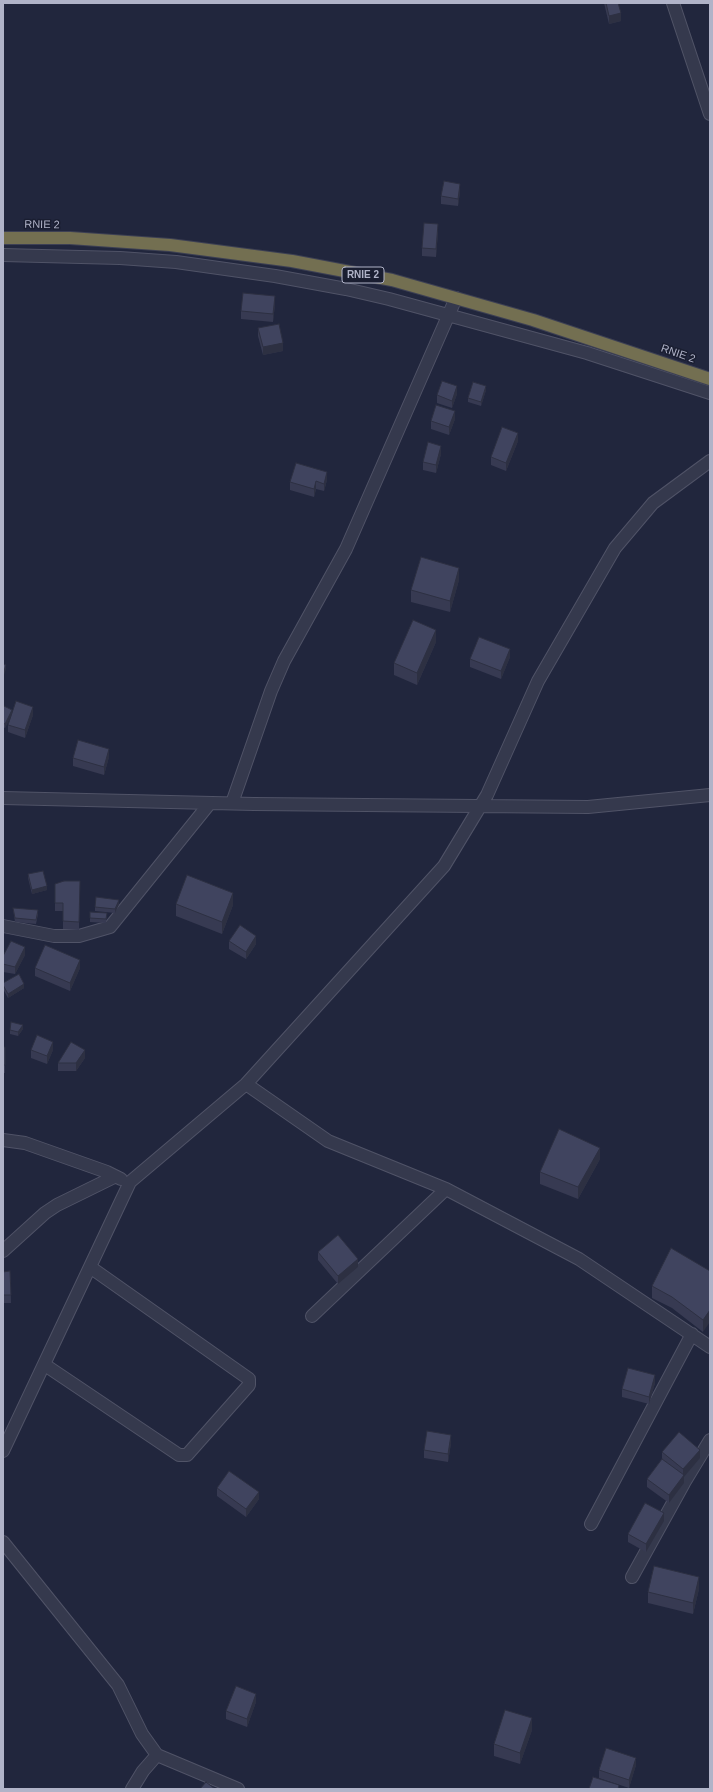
<!DOCTYPE html>
<style>
body{margin:0}
#map{position:relative;width:713px;height:1792px;overflow:hidden;background:#21263d;font-family:Arial,sans-serif}
canvas{display:block}
.frame{position:absolute;inset:0;border:4px solid #b0b3c8;pointer-events:none}
</style>
<div id="map">
<canvas width="713" height="1792"></canvas>
<div class="frame"></div>
</div>
<script>
const ctx = document.querySelector('canvas').getContext('2d');
ctx.lineJoin = 'round';
const poly = rows => new Path2D(rows.map(r => 'M' + r).join(''));
function trace(path, color, width, dash) { ctx.strokeStyle = color; ctx.lineWidth = width; ctx.lineCap = dash ? 'butt' : 'round'; ctx.setLineDash(dash || []); ctx.stroke(path); }
function fillPath(path, color) { ctx.fillStyle = color; ctx.fill(path, 'evenodd'); }
function drawText(font, color, halo, rows, align = 'center') {
  ctx.font = font + ' Arial,sans-serif'; ctx.lineWidth = 3; ctx.setLineDash([]); ctx.textBaseline = 'middle'; ctx.strokeStyle = halo; ctx.fillStyle = color; for (const [text, x, y, turn = 0] of rows) {
    ctx.save(); ctx.translate(x, y); ctx.rotate((+turn || 0) * Math.PI / 180); ctx.textAlign = isNaN(turn) ? turn : align; if (halo) ctx.strokeText(text, 0, 0); ctx.fillText(text, 0, 0); ctx.restore();
  }
}
const street = poly([
 [673,3,710,114],
 [3,255,120,258,176,262,275,276,346,289,389,299,587,353,710,393],
 [3,798,254,804,588,807,710,795],
 [232,803,271,691,284,661,346,549,456,298],
 [3,926,54,936,79,936,110,927,210,803],
 [246,1084,328,1141,446,1189,579,1259,710,1347],
 [3,1140,25,1143,107,1172,121,1179],
 [3,1251,45,1213,57,1205,114,1177],
 [312,1316,446,1189],
 [45,1365,179,1455,187,1455,249,1385,249,1379,90,1267],
 [3,1451,130,1182,246,1084,444,866,487,795,538,681,615,548,653,503,710,461],
 [591,1524,692,1334],
 [3,1542,118,1685,142,1734,157,1755,238,1789],
 [632,1577,684,1483,710,1440],
 [132,1789,143,1771,157,1755]
]);
const highway = poly([
 [3,238,70,238,170,245,292,261,392,280,533,320,710,379]
]);
trace(street, '#505367', 14);
trace(highway, '#3d4054', 14);
trace(street, '#35394d', 12);
trace(highway, '#736f51', 12);
fillPath(poly([
 [604,3,618,3,621,21,609,24],
 [460,192,458,206,441,204,441,196],
 [438,232,436,257,422,256,422,248],
 [275,304,273,322,241,319,241,311],
 [258,328,283,351,263,355,258,336],
 [486,390,481,406,468,402,468,398],
 [457,394,452,408,437,403,437,395],
 [455,419,449,435,431,429,431,421],
 [518,441,506,471,491,465,491,457],
 [441,454,436,473,423,470,423,462],
 [327,480,324,491,316,489,314,497,290,490,290,482],
 [459,580,450,612,411,602,411,590],
 [436,642,417,685,394,675,394,663],
 [510,657,501,679,470,667,470,659],
 [3,708,12,714,5,728,3,727],
 [33,715,25,738,8,732,8,725],
 [109,757,104,775,73,766,73,758],
 [28,874,47,890,32,894,28,878],
 [80,881,79,930,63,929,63,911,55,911,55,884],
 [119,904,115,913,95,911,95,907],
 [176,904,233,905,222,934,176,916],
 [13,908,38,914,36,924,15,922],
 [107,913,106,923,90,922,90,918],
 [229,941,256,944,246,959,229,949],
 [25,955,15,974,3,972,3,956],
 [35,968,80,968,70,991,35,976],
 [3,983,24,988,8,998,3,989],
 [23,1029,18,1036,10,1034,10,1030],
 [3,1047,5,1065,5,1073,3,1073],
 [31,1050,53,1050,47,1064,31,1058],
 [85,1058,76,1071,58,1071,58,1063],
 [600,1159,578,1199,540,1184,540,1172],
 [318,1252,358,1267,338,1284,318,1260],
 [10,1271,11,1303,3,1303,3,1272],
 [710,1271,703,1332,672,1308,652,1298,652,1286],
 [655,1383,649,1404,622,1397,622,1389],
 [451,1443,448,1462,424,1458,424,1450],
 [662,1452,700,1458,684,1477,684,1483,669,1503,647,1487,647,1479,662,1459],
 [217,1488,259,1499,246,1517,217,1496],
 [664,1521,646,1552,628,1542,628,1534],
 [699,1589,693,1614,648,1603,648,1592],
 [256,1702,247,1727,226,1719,226,1711],
 [532,1730,520,1764,494,1756,494,1744],
 [636,1765,629,1788,599,1778,599,1770]
]), '#373a52');
fillPath(poly([
 [621,13,621,21,609,24,609,16],
 [460,184,460,192,458,206,458,199],
 [438,224,438,232,436,257,436,249],
 [275,296,275,304,273,322,273,314],
 [283,343,283,351,263,355,263,347],
 [457,386,457,394,452,408,452,401],
 [486,386,486,390,481,406,481,402],
 [455,411,455,419,449,435,449,427],
 [518,433,518,441,506,471,506,463],
 [441,446,441,454,436,473,436,465],
 [327,472,327,480,324,491,324,484],
 [316,481,316,489,314,497,314,489],
 [459,568,459,580,450,612,450,601],
 [436,630,436,642,417,685,417,673],
 [510,649,510,657,501,679,501,671],
 [6,665,6,669,3,678,3,674],
 [33,707,33,715,25,738,25,730],
 [12,710,12,714,5,728,5,724],
 [109,749,109,757,104,775,104,767],
 [47,886,47,890,32,894,32,890],
 [233,893,233,905,222,934,222,922],
 [119,900,119,904,115,913,115,909],
 [256,936,256,944,246,959,246,952],
 [25,947,25,955,15,974,15,967],
 [80,960,80,968,70,991,70,983],
 [24,984,24,988,8,998,8,994],
 [23,1025,23,1029,18,1036,18,1032],
 [53,1042,53,1050,47,1064,47,1056],
 [85,1050,85,1058,76,1071,76,1063],
 [600,1148,600,1159,578,1199,578,1187],
 [358,1259,358,1267,338,1284,338,1276],
 [710,1310,710,1322,703,1332,703,1320],
 [655,1375,655,1383,649,1404,649,1397],
 [451,1435,451,1443,448,1462,448,1454],
 [700,1450,700,1458,684,1477,684,1483,669,1503,669,1495,683,1476,683,1469],
 [259,1492,259,1499,246,1517,246,1509],
 [664,1513,664,1521,646,1552,646,1544],
 [699,1577,699,1589,693,1614,693,1603],
 [256,1694,256,1702,247,1727,247,1719],
 [532,1718,532,1730,520,1764,520,1753],
 [636,1758,636,1765,629,1788,629,1780]
]), '#2d3042');
const building = poly([
 [606,3,618,3,621,13,609,16,606,3],
 [444,181,460,184,458,199,441,196,444,181],
 [424,223,438,224,436,249,422,248,424,223],
 [243,293,275,296,273,314,241,311,243,293],
 [279,324,283,343,263,347,258,328,279,324],
 [442,381,457,386,452,401,437,395,442,381],
 [473,382,486,386,481,402,468,398,473,382],
 [436,405,455,411,449,427,431,421,436,405],
 [502,427,518,433,506,463,491,457,502,427],
 [428,442,441,446,436,465,423,462,428,442],
 [296,463,327,472,324,484,316,481,314,489,290,482,296,463],
 [421,557,459,568,450,601,411,590,421,557],
 [413,620,436,630,417,673,394,663,413,620],
 [479,637,510,649,501,671,470,659,479,637],
 [3,664,6,665,3,674,3,664],
 [16,701,33,707,25,730,8,725,16,701],
 [4,706,12,710,5,724,3,723,3,708,4,706],
 [78,740,109,749,104,767,73,758,78,740],
 [43,871,47,886,32,890,28,874,43,871],
 [187,875,233,893,222,922,176,904,187,875],
 [64,881,80,881,79,922,63,921,63,903,55,903,55,884,64,881],
 [96,897,119,900,115,909,95,907,96,897],
 [13,908,38,910,36,920,15,918,13,908],
 [90,912,107,913,106,919,90,918,90,912],
 [240,925,256,936,246,952,229,941,240,925],
 [11,941,25,947,15,967,3,964,3,956,11,941],
 [45,945,80,960,70,983,35,968,45,945],
 [19,974,24,984,8,994,3,985,3,983,19,974],
 [11,1022,23,1025,18,1032,10,1030,11,1022],
 [37,1035,53,1042,47,1056,31,1050,37,1035],
 [71,1042,85,1050,76,1063,58,1063,71,1042],
 [3,1047,5,1047,5,1065,3,1065,3,1047],
 [559,1129,600,1148,578,1187,540,1172,559,1129],
 [338,1235,358,1259,338,1276,318,1252,338,1235],
 [671,1248,710,1271,710,1310,703,1320,672,1297,652,1286,671,1248],
 [10,1271,11,1295,3,1295,3,1272,10,1271],
 [628,1368,655,1375,649,1397,622,1389,628,1368],
 [427,1431,451,1435,448,1454,424,1450,427,1431],
 [679,1432,700,1450,683,1469,662,1452,679,1432],
 [662,1459,684,1475,669,1495,647,1479,662,1459],
 [229,1471,259,1492,246,1509,217,1488,229,1471],
 [645,1503,664,1513,646,1544,628,1534,645,1503],
 [654,1566,699,1577,693,1603,648,1592,654,1566],
 [236,1686,256,1694,247,1719,226,1711,236,1686],
 [505,1710,532,1718,520,1753,494,1744,505,1710],
 [606,1748,636,1758,629,1780,599,1770,606,1748],
 [593,1777,619,1785,618,1789,589,1789,593,1777],
 [206,1782,215,1789,200,1789,206,1782]
]);
fillPath(building, '#40445f');
trace(building, '#2d3042', 1);
for (const [x, y, w] of [
 [363,275,42]
]) { const box = new Path2D(); box.roundRect(x - w / 2, y - 8, w, 16, 3); ctx.fillStyle = '#1a1e31'; ctx.fill(box); trace(box, '#b0b3c8', 1); }
drawText('bold 10px', '#b0b3c8', null, [
 ["RNIE 2",363,275]
]);
drawText('11px', '#b0b3c8', '#1a1e31', [
 ["RNIE 2",42,225,1],
 ["RNIE 2",678,354,19]
]);
</script>
